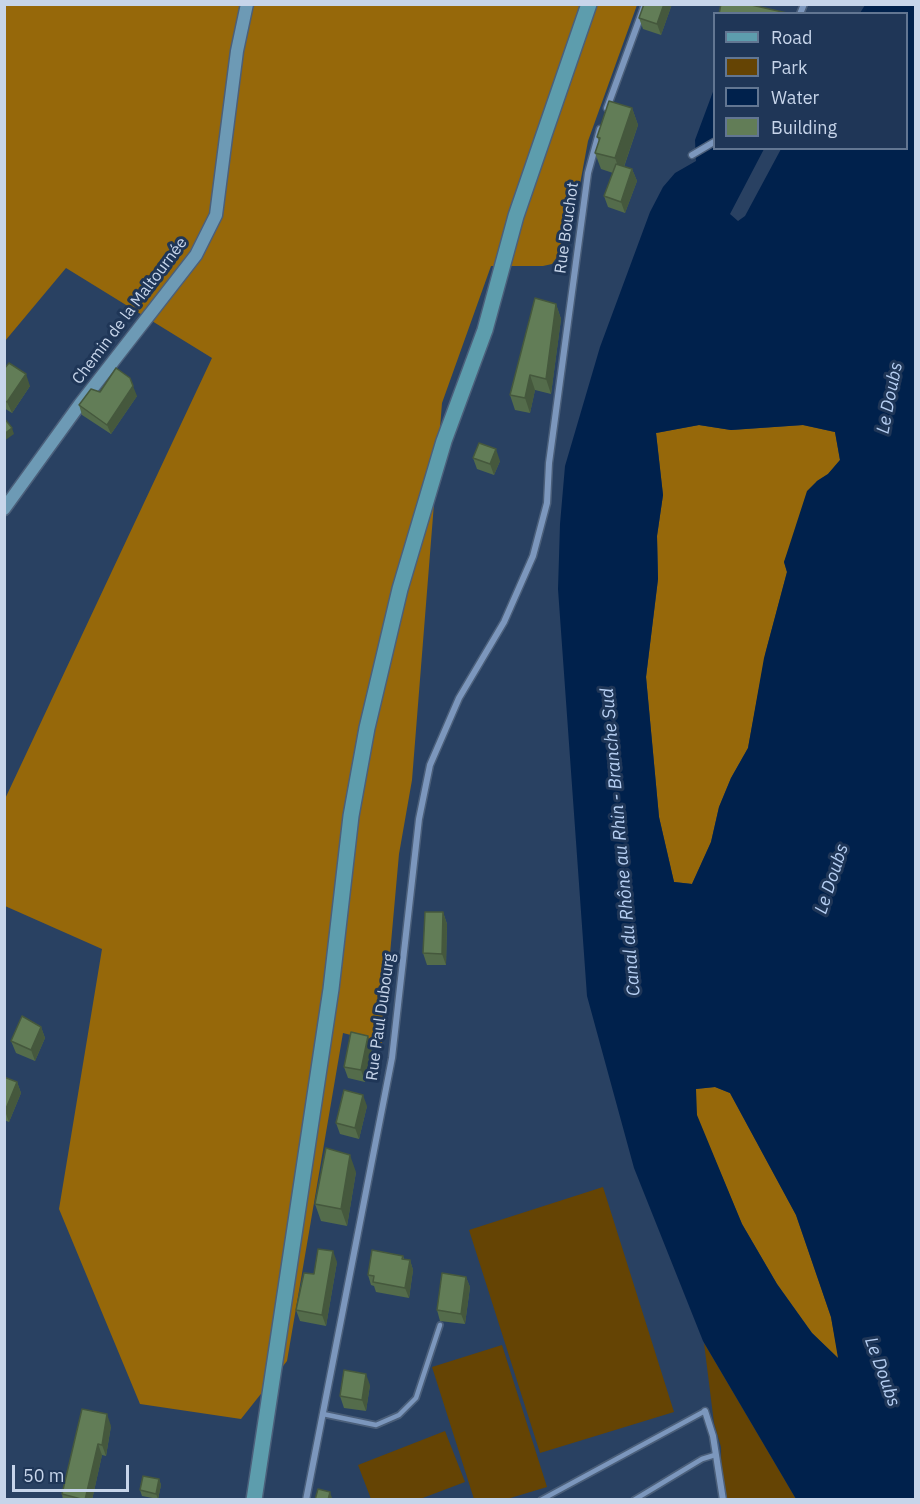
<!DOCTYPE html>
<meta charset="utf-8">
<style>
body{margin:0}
#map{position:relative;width:920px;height:1504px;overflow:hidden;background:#294162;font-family:"IBM Plex Sans",sans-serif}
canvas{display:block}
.frame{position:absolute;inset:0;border:6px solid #c7d5ea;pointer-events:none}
.legend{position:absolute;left:713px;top:12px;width:195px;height:138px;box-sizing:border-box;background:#1f3657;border:2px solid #627692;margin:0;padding:8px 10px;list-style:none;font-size:18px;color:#c7d5ea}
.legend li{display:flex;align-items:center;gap:12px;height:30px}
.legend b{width:30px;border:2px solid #627692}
.scale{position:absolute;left:12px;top:1465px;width:117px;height:27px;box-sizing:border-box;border:3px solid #c7d5ea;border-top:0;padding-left:8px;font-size:18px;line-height:21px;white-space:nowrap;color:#c7d5ea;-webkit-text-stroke:4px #1f3657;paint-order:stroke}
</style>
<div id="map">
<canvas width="920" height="1504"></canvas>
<div class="frame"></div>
<ul class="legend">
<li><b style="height:8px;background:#5d9dad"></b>Road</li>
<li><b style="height:16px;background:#654404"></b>Park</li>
<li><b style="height:16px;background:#00214c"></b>Water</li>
<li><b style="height:16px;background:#627d57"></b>Building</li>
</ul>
<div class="scale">50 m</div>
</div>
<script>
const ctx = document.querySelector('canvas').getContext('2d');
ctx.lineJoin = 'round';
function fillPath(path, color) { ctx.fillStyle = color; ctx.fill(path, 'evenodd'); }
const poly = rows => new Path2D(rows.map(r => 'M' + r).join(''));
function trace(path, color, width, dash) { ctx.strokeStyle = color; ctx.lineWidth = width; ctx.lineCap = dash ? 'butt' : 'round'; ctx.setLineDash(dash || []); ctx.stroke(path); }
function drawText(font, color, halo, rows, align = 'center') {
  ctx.font = font + ' "IBM Plex Sans",sans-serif'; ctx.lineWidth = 6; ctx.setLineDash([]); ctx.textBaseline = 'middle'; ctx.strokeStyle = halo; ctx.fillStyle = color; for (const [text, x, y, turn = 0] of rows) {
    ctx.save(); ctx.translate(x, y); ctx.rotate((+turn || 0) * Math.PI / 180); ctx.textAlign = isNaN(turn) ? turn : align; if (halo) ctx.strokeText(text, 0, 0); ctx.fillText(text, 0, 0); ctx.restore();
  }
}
fillPath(poly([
 [603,1187,674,1412,540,1453,469,1230],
 [704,1343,796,1499,722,1499,721,1447,714,1423],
 [502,1345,547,1487,507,1499,474,1499,432,1367],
 [445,1431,465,1482,420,1499,371,1499,358,1465]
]), '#654404');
fillPath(poly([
 [5,5,637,5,588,141,575,211,566,211,559,254,552,264,543,266,491,266,442,403,412,780,399,854,382,1043,343,1033,287,1361,241,1419,140,1404,59,1209,102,949,5,906,4,801,212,358,66,268,5,341],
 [699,425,731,430,803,425,835,432,840,460,828,474,817,481,784,562,787,572,766,651,748,748,731,778,719,807,711,842,692,884,674,882,659,817,646,677,658,579,657,536,663,495,656,433],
 [715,1087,730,1093,796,1215,831,1317,839,1359,812,1333,777,1284,742,1224,696,1115,695,1089]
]), '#96680a');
fillPath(poly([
 [865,5,915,5,915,1499,796,1499,703,1341,634,1168,587,996,558,589,560,524,565,466,600,347,650,212,663,187,675,173,696,161,695,140,714,89,714,148,764,149,730,214,738,221,745,216,781,149,906,148,906,14,860,13],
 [699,425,731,430,803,425,835,432,840,460,828,474,817,481,807,491,784,562,787,572,764,658,748,748,731,778,719,807,711,842,692,884,674,882,659,817,646,677,658,579,657,536,663,495,656,433],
 [715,1087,730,1093,796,1215,831,1317,838,1358,812,1333,777,1284,742,1224,697,1115,696,1089]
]), '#00214c');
const lane = poly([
 [323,1414,376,1425,399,1415,416,1398,440,1325],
 [541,1500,705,1411],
 [634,1500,702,1459,715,1455]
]);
const street = poly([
 [800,14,804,4],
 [607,108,645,4],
 [692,155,714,142],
 [705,1411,713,1436,723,1500],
 [306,1500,392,1058,419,819,430,765,459,698,504,622,533,556,547,503,549,463,588,173,600,129]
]);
const secondary = poly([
 [4,509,80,404,196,255,216,215,237,51,247,4]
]);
const primary = poly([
 [254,1500,331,989,351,816,367,728,400,589,444,441,485,330,516,216,589,4]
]);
trace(lane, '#4b5f7a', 8);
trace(street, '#4b5f7a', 9);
trace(secondary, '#4b5f7a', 15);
trace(primary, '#4b5f7a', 18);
trace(lane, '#7c97bd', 4.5);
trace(street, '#7c97bd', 6);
trace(secondary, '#6d9ab5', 12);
trace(primary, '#5d9dad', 15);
fillPath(poly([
 [672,4,661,35,643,29,639,18],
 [632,108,638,125,624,167,632,169,637,181,625,213,608,207,604,196,613,173,601,169,595,153,599,141,597,137],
 [556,304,561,319,551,394,535,390,530,413,515,410,510,395],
 [4,369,30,386,12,413,4,408],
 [100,392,137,396,111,434,82,415,79,405],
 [473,458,500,461,494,475,477,469],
 [443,912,447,924,446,965,427,965,423,953],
 [41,1027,45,1038,35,1061,16,1053,11,1041],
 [372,1047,365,1082,348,1078,344,1067],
 [4,1077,17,1082,21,1093,9,1122,4,1120],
 [367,1106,359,1139,340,1134,336,1123],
 [356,1172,347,1226,321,1221,315,1204],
 [403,1256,404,1259,410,1260,413,1270,409,1298,376,1292,374,1286,371,1285,368,1275],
 [337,1262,326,1326,300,1321,296,1310],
 [466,1277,470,1287,465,1324,440,1321,437,1310],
 [370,1385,366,1411,344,1408,340,1396],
 [111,1426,106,1456,102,1455,92,1500,63,1500,62,1494],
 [159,1479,161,1485,158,1499,142,1496,140,1490]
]), '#546c4b');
fillPath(poly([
 [664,4,672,4,661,35,657,24],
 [632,108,638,125,621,175,615,158],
 [632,169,637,181,625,213,621,202],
 [556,304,561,319,551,394,546,379],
 [26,374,30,386,12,413,7,402],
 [530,375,535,390,530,413,525,398],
 [133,386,137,396,111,434,107,425],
 [12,428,14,434,4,441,4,434],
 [496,449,500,461,494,475,490,464],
 [443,912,447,924,446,965,442,954],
 [41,1027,45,1038,35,1061,31,1050],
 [368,1036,372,1047,365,1082,361,1070],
 [17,1082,21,1093,9,1122,5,1111],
 [363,1095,367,1106,359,1139,355,1128],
 [350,1155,356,1172,347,1226,341,1209],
 [333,1251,337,1262,326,1326,322,1315],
 [410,1260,413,1270,409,1298,405,1288],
 [466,1277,470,1287,465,1324,461,1314],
 [366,1374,370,1385,366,1411,362,1400],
 [107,1414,111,1426,106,1456,102,1445],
 [98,1444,102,1455,92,1500,85,1500],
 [159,1479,161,1485,158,1499,156,1494],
 [330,1492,332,1498,332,1500,328,1500]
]), '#45583d');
const building = poly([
 [644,4,664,4,657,24,639,18,644,4],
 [721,4,747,4,787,13,719,14,721,4],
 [609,101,632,108,615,158,595,153,600,138,597,137,609,101],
 [616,164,632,169,621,202,604,196,616,164],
 [535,298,556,304,546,379,530,375,525,398,510,395,535,298],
 [9,363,26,374,7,402,4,400,4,369,9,363],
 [116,368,130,378,133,386,107,425,79,405,91,389,100,392,116,368],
 [4,418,12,428,4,434,4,418],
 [479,443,496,449,490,464,473,458,479,443],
 [425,912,443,912,442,954,423,953,425,912],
 [22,1016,41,1027,31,1050,11,1041,22,1016],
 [351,1032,368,1036,361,1070,344,1067,351,1032],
 [4,1077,17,1082,5,1111,4,1110,4,1077],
 [344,1090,363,1095,355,1128,336,1123,344,1090],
 [326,1148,350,1155,341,1209,315,1204,326,1148],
 [318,1249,333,1251,322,1315,296,1310,304,1273,314,1274,318,1249],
 [372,1250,403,1256,402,1259,410,1260,405,1288,373,1282,374,1276,368,1275,372,1250],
 [442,1273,466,1277,461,1314,437,1310,442,1273],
 [344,1370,366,1374,362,1400,340,1396,344,1370],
 [82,1409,107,1414,102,1445,98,1444,85,1500,62,1494,82,1409],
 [143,1476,159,1479,156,1494,140,1490,143,1476],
 [318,1489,330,1492,328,1500,315,1500,318,1489]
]);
fillPath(building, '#627d57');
trace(building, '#45583d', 1.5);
drawText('16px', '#c7d5ea', '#1f3657', [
 ["Rue Bouchot",567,228,-82],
 ["Chemin de la Maltournée",130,311,-53],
 ["Rue Paul Dubourg",381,1017,-82]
]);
drawText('italic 18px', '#b6cff3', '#1f3657', [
 ["Le Doubs",890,398,-79],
 ["Canal du Rhône au Rhin - Branche Sud",621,842,-95],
 ["Le Doubs",832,879,-72],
 ["Le Doubs",882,1372,70]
]);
</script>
